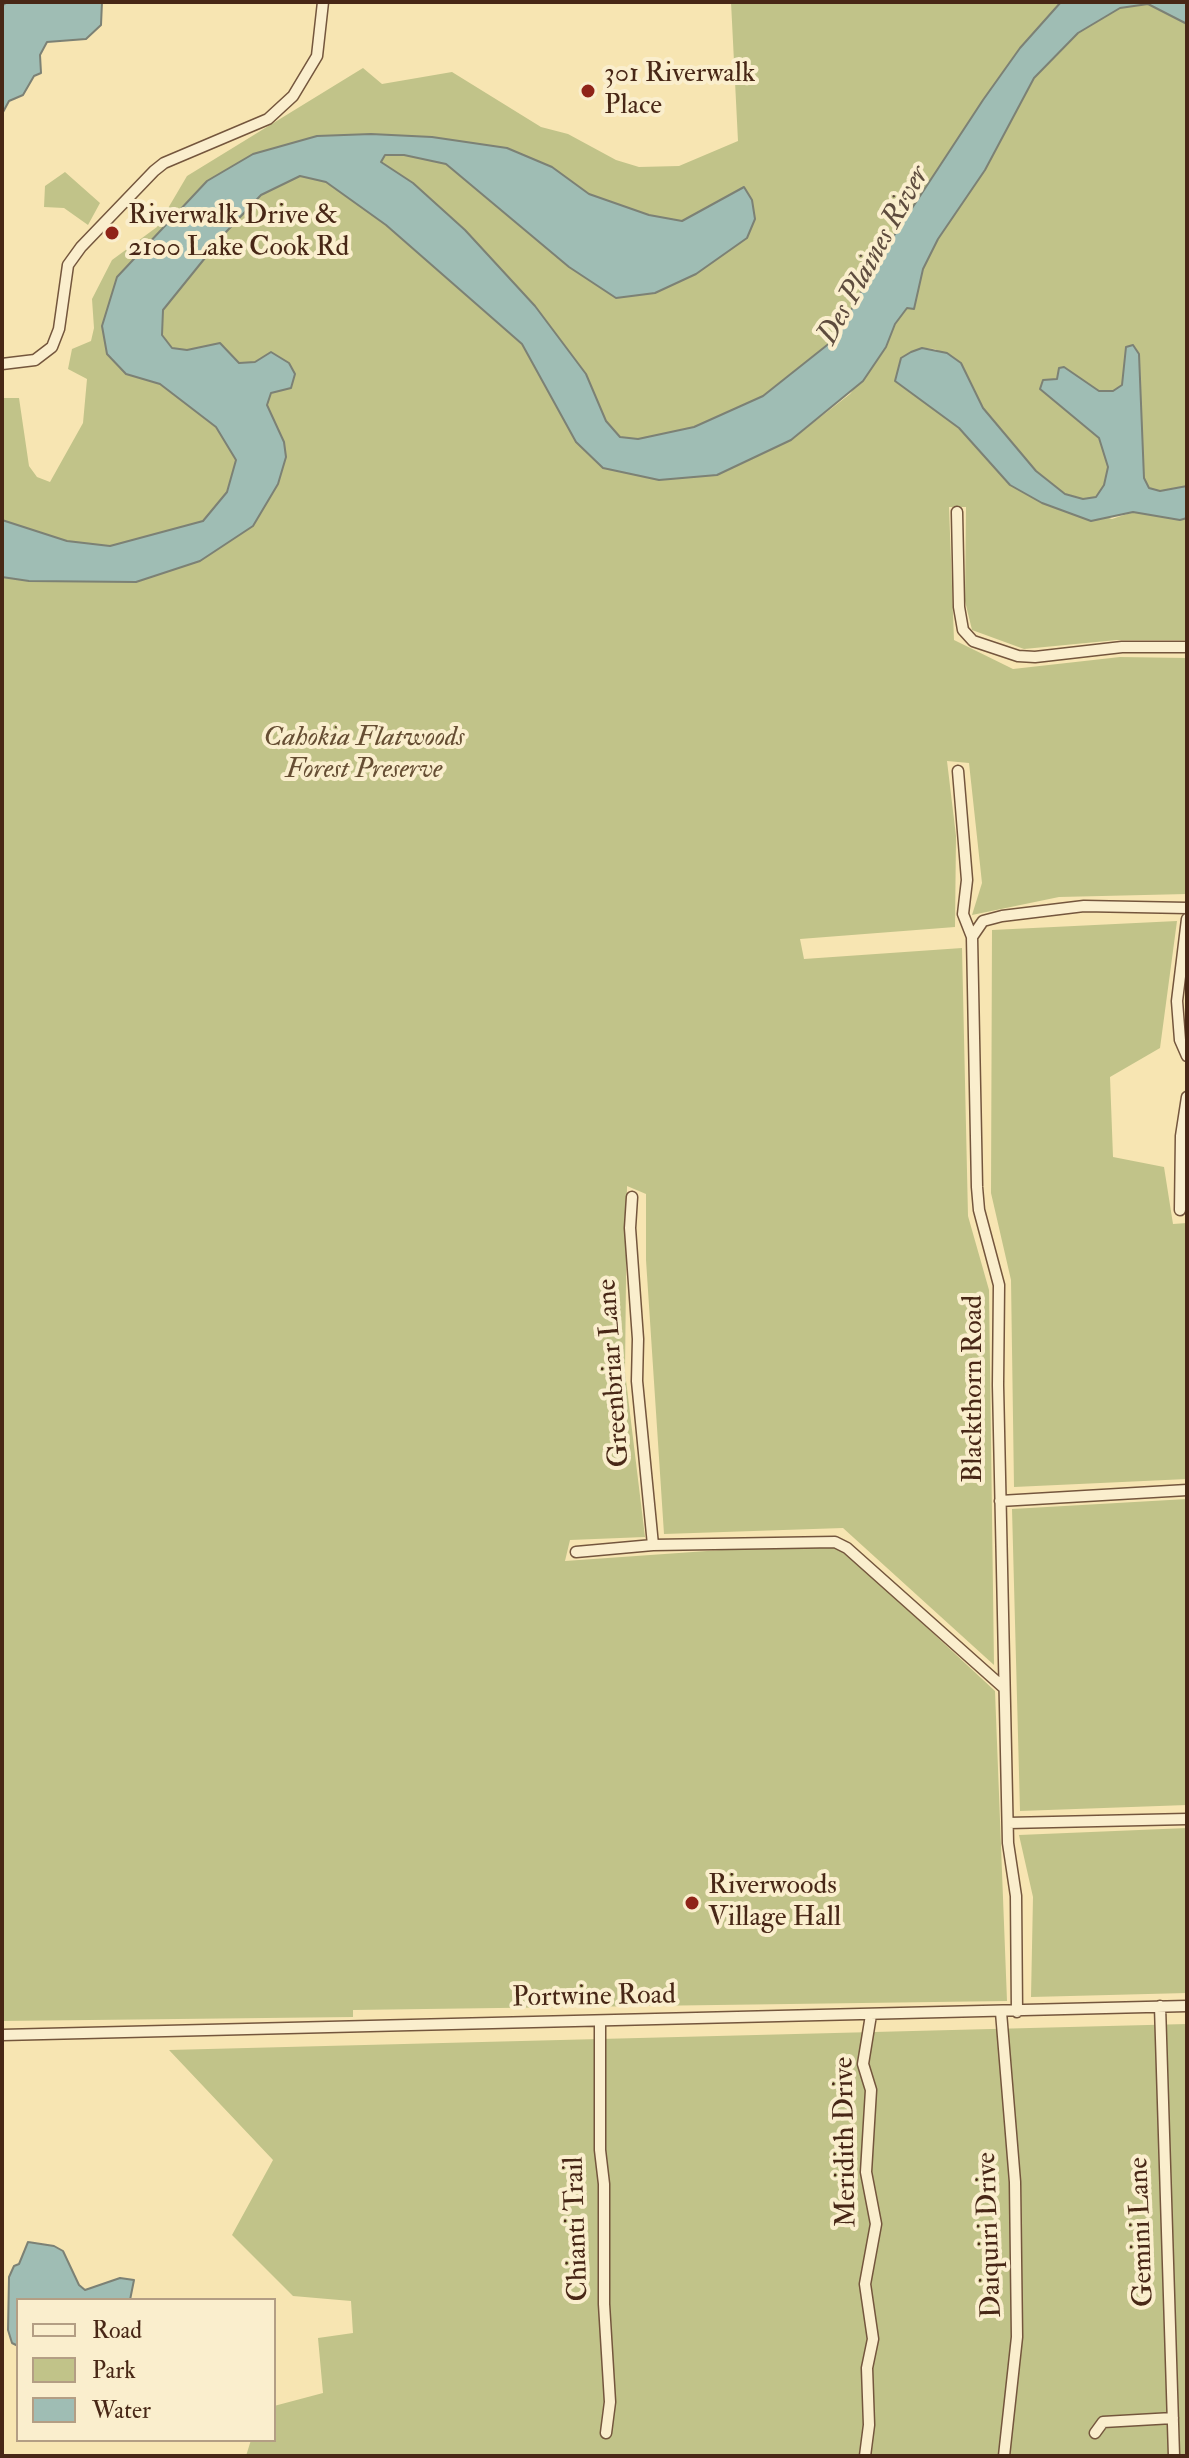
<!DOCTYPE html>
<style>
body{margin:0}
#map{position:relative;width:1189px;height:2458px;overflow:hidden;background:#f7e5b2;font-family:"IM FELL Double Pica",serif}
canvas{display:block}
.frame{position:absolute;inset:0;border:4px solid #482716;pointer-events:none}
.legend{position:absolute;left:16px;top:2298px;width:260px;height:144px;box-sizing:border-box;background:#faeecd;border:2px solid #b39e84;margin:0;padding:10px 14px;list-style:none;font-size:24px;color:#482716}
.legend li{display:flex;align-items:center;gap:16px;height:40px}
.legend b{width:40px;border:2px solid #b39e84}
</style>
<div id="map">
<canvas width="1189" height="2458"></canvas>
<div class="frame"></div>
<ul class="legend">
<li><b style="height:10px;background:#faeecd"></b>Road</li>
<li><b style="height:22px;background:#c1c389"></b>Park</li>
<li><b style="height:22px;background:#9fbdb4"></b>Water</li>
</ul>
</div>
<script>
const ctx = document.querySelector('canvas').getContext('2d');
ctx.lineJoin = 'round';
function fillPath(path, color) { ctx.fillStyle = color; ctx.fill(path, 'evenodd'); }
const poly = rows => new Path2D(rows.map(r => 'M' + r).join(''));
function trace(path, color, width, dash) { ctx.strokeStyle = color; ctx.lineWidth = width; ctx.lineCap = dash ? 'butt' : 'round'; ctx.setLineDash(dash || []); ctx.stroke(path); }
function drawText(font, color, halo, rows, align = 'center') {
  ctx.font = font + ' "IM FELL Double Pica",serif'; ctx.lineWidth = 8; ctx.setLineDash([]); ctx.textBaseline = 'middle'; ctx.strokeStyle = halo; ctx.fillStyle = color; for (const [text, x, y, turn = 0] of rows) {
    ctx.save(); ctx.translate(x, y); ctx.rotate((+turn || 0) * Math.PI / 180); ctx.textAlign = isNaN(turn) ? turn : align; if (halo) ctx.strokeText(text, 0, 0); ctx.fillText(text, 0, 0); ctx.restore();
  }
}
fillPath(poly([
 [731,2,1113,2,1083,20,1018,92,867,358,717,475,791,440,850,394,886,347,895,324,907,308,914,309,923,269,938,239,985,170,1034,78,1078,33,1120,8,1148,4,1187,24,1187,486,1160,491,1149,488,1144,478,1139,354,1126,347,1126,373,1122,385,1113,391,1099,391,1086,384,1058,379,1050,379,1040,388,1099,437,1106,452,1108,467,1104,485,1096,497,1083,499,1065,494,1036,471,983,408,961,363,935,349,922,348,911,352,895,380,959,428,1010,485,1112,519,1133,512,1180,520,1187,518,1187,640,1117,640,1024,649,972,630,965,601,966,507,949,507,954,640,1013,669,1120,657,1187,658,1187,894,1059,897,972,915,982,883,969,763,947,761,956,836,955,927,800,939,804,959,962,948,968,1216,989,1290,994,1665,843,1528,664,1534,646,1260,646,1194,627,1186,625,1372,645,1537,570,1540,565,1561,835,1542,995,1691,1007,2001,353,2010,353,2017,2,2021,2,398,19,398,29,466,37,477,50,482,83,423,87,379,68,369,72,349,91,341,94,328,92,299,112,260,157,227,187,176,363,68,382,84,452,72,541,127,568,134,616,160,639,167,679,166,738,141],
 [65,172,100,203,88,225,64,208,44,207,45,186],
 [1177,921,1160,1048,1110,1077,1113,1157,1164,1167,1173,1224,1187,1223,1187,1479,1014,1487,1011,1280,991,1193,992,930],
 [1187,1499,1187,1805,1020,1811,1012,1509],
 [1187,1828,1187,1993,1031,1997,1033,1897,1019,1835],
 [1187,2024,1187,2456,246,2456,251,2440,274,2440,274,2406,323,2393,318,2338,353,2333,351,2301,293,2296,232,2235,273,2160,169,2050]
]), '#c1c389');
const water = poly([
 [7,2,102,2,101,25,86,39,47,42,40,55,41,73,34,76,23,95,9,101,2,114,2,6,7,2],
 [1061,2,1187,2,1187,24,1148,4,1120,8,1078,33,1034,78,985,170,938,239,923,269,914,309,907,308,895,324,886,347,863,381,791,440,717,475,659,480,603,468,576,442,522,344,386,225,326,182,300,176,261,195,226,232,163,310,162,335,172,348,187,350,220,343,239,363,255,362,271,352,289,363,295,374,291,388,271,393,267,405,284,442,286,457,278,484,253,526,200,561,136,582,29,581,2,577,2,520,67,541,110,546,203,521,227,492,236,460,216,427,160,384,126,374,107,354,102,326,117,277,207,181,253,154,317,136,371,134,432,137,507,148,552,167,589,194,649,215,682,221,744,187,752,200,755,219,747,238,696,274,655,293,616,298,569,267,446,164,404,155,385,155,381,162,413,183,465,230,535,306,586,374,606,421,620,437,638,439,694,427,763,396,836,338,878,260,983,100,1020,48,1061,2],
 [1133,345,1139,354,1144,478,1149,488,1160,491,1187,486,1187,518,1180,520,1133,512,1091,521,1042,503,1010,485,959,428,895,381,901,358,911,352,922,348,947,353,961,363,983,408,1036,471,1065,494,1083,499,1096,497,1104,485,1108,467,1099,438,1040,389,1043,380,1057,379,1059,368,1064,367,1099,391,1113,391,1122,385,1126,347,1133,345],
 [28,2242,54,2246,63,2251,79,2285,85,2290,120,2278,134,2280,130,2300,18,2300,18,2346,12,2343,8,2330,9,2277,14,2266,19,2264,28,2242]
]);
fillPath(water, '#9fbdb4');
trace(water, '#7c8175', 2);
const minor = poly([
 [2,364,35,360,52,347,59,329,68,265,81,247,154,171,164,163,268,119,293,96,317,56,323,2],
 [957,512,959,607,963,630,973,641,1018,656,1035,657,1122,647,1187,647],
 [958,771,967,880,963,914,972,937,977,1187,979,1210,999,1285,998,1385,1008,1843,1016,1896,1017,2012],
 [1187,919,1177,1001,1180,1040,1187,1056],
 [972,937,983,921,1002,916,1084,906,1187,908],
 [632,1197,630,1228,638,1339,637,1381,653,1545],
 [1180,1210,1181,1136,1187,1097],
 [1000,1501,1187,1490],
 [576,1552,653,1545,835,1542,847,1548,1004,1688],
 [1008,1823,1187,1819],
 [1160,2006,1174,2456],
 [1001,2012,1015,2182,1017,2337,1004,2456],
 [600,2023,600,2150,604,2184,604,2304,610,2402,606,2433],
 [2,2035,1187,2006],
 [1095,2433,1103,2422,1173,2418],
 [865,2456,869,2425,867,2368,873,2339,865,2284,876,2224,866,2172,871,2090,863,2064,871,2015]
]);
trace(minor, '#74563d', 13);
trace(minor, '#faeecd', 10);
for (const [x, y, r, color] of [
 [588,91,8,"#8f2418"],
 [112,233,8,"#8f2418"],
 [692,1903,8,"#8f2418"]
]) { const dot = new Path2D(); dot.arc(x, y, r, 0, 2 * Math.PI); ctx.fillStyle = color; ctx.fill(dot); trace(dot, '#faeecd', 3); }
drawText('28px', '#482716', '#faeecd', [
 ["301 Riverwalk",604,75],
 ["Place",604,107],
 ["Riverwalk Drive &",128,217],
 ["2100 Lake Cook Rd",128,249],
 ["Riverwoods",708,1887],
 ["Village Hall",708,1919]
], 'left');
drawText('italic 28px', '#664e33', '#faeecd', [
 ["Cahokia Flatwoods",364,739],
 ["Forest Preserve",364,771]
]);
drawText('28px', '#482716', '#faeecd', [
 ["Greenbriar Lane",615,1373,-94],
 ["Blackthorn Road",975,1389,-90],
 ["Portwine Road",594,1998,-1],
 ["Meridith Drive",847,2142,-91],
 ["Chianti Trail",578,2229,-92],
 ["Gemini Lane",1143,2232,-92],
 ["Daiquiri Drive",991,2235,-92]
]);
drawText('italic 30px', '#5e4c3e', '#faeecd', [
 ["Des Plaines River",875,256,-61]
]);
</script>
